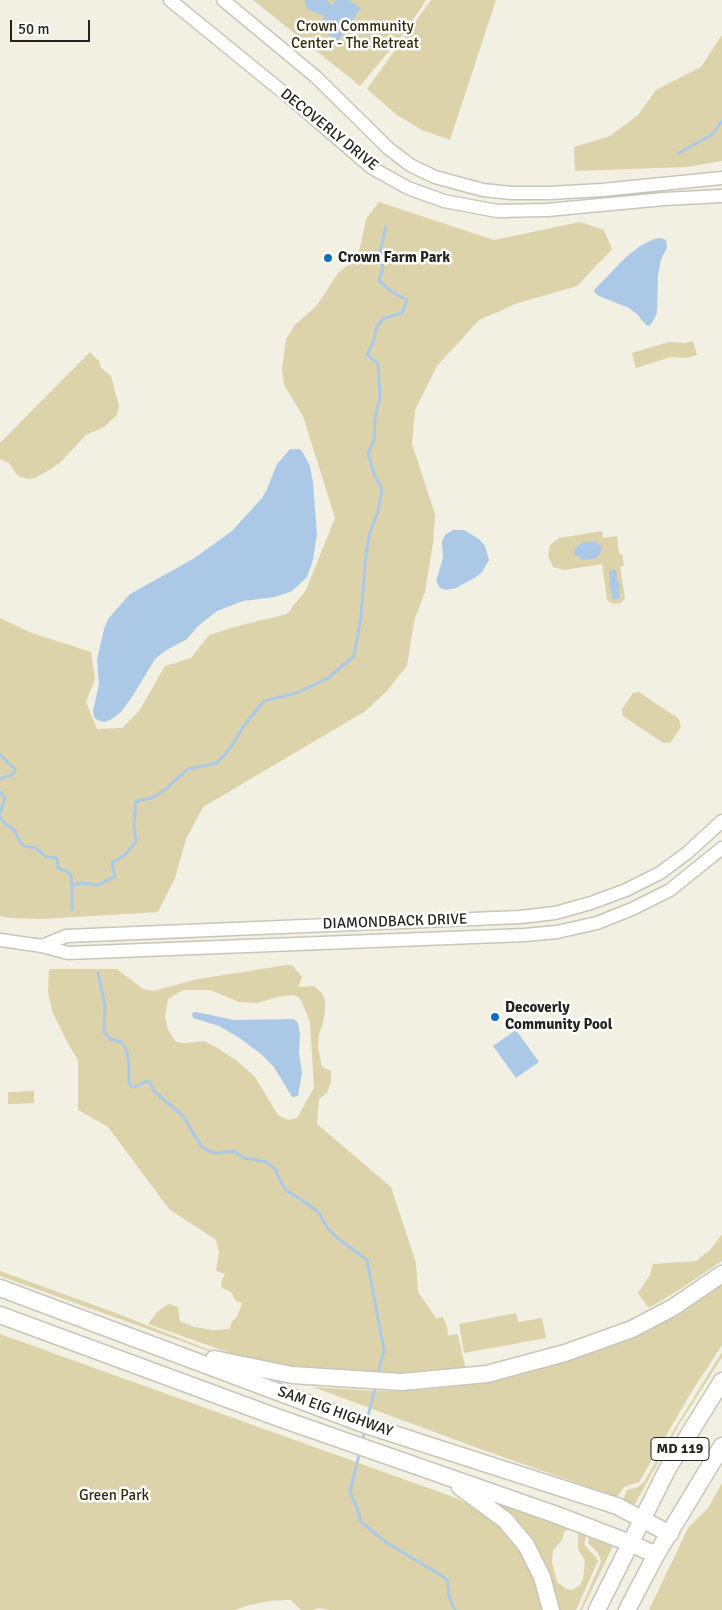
<!DOCTYPE html>
<style>
body{margin:0}
#map{position:relative;width:722px;height:1610px;overflow:hidden;background:#f2efe3;font-family:Signika,sans-serif}
canvas{display:block}
.scale{position:absolute;left:10px;top:20px;width:80px;height:22px;box-sizing:border-box;border:2px solid #24231f;border-top:0;padding-left:6px;font-size:15px;line-height:18px;white-space:nowrap;color:#24231f;-webkit-text-stroke:4px #fff;paint-order:stroke}
</style>
<div id="map">
<canvas width="722" height="1610"></canvas>
<div class="scale">50 m</div>
</div>
<script>
const ctx = document.querySelector('canvas').getContext('2d');
ctx.lineJoin = 'round';
function fillPath(path, color) { ctx.fillStyle = color; ctx.fill(path, 'evenodd'); }
const poly = rows => new Path2D(rows.map(r => 'M' + r).join(''));
function trace(path, color, width, dash) { ctx.strokeStyle = color; ctx.lineWidth = width; ctx.lineCap = dash ? 'butt' : 'round'; ctx.setLineDash(dash || []); ctx.stroke(path); }
function drawText(font, color, halo, rows, align = 'center') {
  ctx.font = font + ' Signika,sans-serif'; ctx.lineWidth = 5; ctx.setLineDash([]); ctx.textBaseline = 'middle'; ctx.strokeStyle = halo; ctx.fillStyle = color; for (const [text, x, y, turn = 0] of rows) {
    ctx.save(); ctx.translate(x, y); ctx.rotate((+turn || 0) * Math.PI / 180); ctx.textAlign = isNaN(turn) ? turn : align; if (halo) ctx.strokeText(text, 0, 0); ctx.fillText(text, 0, 0); ctx.restore();
  }
}
fillPath(poly([
 [253,0,426,0,405,32,360,86],
 [431,0,496,0,450,140,422,130,397,115,367,89],
 [722,35,722,161,687,167,575,171,574,147,610,136,638,115,656,90,701,67],
 [379,202,494,240,580,222,604,230,612,249,577,286,518,303,479,320,437,366,415,410,412,444,435,514,433,543,425,592,414,621,407,666,386,692,364,712,203,807,186,839,175,878,158,912,43,919,9,918,0,916,0,618,29,632,91,652,95,679,86,702,97,729,122,728,139,711,165,666,191,658,209,635,234,627,287,614,306,590,335,518,303,416,284,385,282,369,286,339,295,325,317,305,338,273,358,257,366,219],
 [693,341,697,355,687,358,671,357,636,368,632,353,669,342,685,343],
 [90,352,99,361,101,368,111,376,119,406,117,415,104,427,86,435,62,461,51,469,35,478,28,479,18,476,9,463,0,459,0,443],
 [602,531,603,538,617,536,619,554,622,554,624,566,620,567,625,598,621,603,613,604,607,600,602,564,564,570,553,567,548,556,550,545,559,538],
 [639,692,679,719,681,727,670,743,663,743,623,716,622,709,633,693],
 [287,965,293,966,302,977,298,987,314,986,322,993,325,1000,325,1009,323,1023,319,1034,318,1047,322,1067,331,1071,331,1082,327,1093,319,1099,317,1124,391,1187,416,1263,418,1292,436,1318,443,1317,447,1327,448,1336,456,1334,458,1335,466,1370,403,1376,292,1368,239,1356,148,1324,158,1311,169,1304,178,1307,180,1321,194,1327,213,1330,230,1329,232,1321,237,1317,242,1303,236,1301,231,1292,222,1288,221,1282,225,1274,216,1271,219,1252,216,1240,169,1209,108,1127,78,1110,78,1060,68,1044,52,1011,48,992,49,969,117,969,143,989,153,991,198,979],
 [183,990,210,990,239,1002,257,1003,278,997,295,995,301,1000,310,1022,314,1088,297,1118,288,1120,278,1115,255,1077,237,1061,219,1049,204,1041,186,1043,176,1042,168,1030,165,1017,168,999],
 [34,1091,34,1103,8,1104,8,1092],
 [722,1234,722,1261,682,1288,649,1308,638,1293,650,1275,653,1264,696,1261,710,1250],
 [0,1271,116,1313,212,1351,211,1352,192,1345,0,1276],
 [722,1280,722,1345,692,1391,639,1482,624,1487,617,1497,483,1450,313,1387,377,1391,422,1390,461,1386,461,1384,534,1370,550,1365],
 [516,1313,518,1322,542,1318,546,1338,464,1353,459,1324],
 [0,1334,456,1498,482,1511,506,1533,518,1549,527,1564,536,1584,543,1610,329,1610,318,1608,313,1610,301,1610,291,1600,285,1600,269,1601,246,1606,235,1610,0,1610],
 [722,1352,722,1357,680,1423,635,1504,632,1505,623,1500,627,1490,638,1487,644,1482,678,1423],
 [722,1483,722,1610,649,1610,688,1528,708,1508],
 [500,1504,587,1532,584,1544,588,1549,596,1557,598,1561,576,1610,559,1610,547,1570,514,1519],
 [568,1529,570,1529,578,1532,578,1549,585,1561,583,1579,580,1585,573,1590,566,1589,557,1582,552,1562,553,1550,562,1540,564,1532],
 [589,1537,601,1541,603,1538,614,1544,582,1610,580,1610,601,1562,598,1553,588,1543]
]), '#ddd3ab');
fillPath(poly([
 [305,0,327,0,332,5,336,0,349,0,361,8,338,41,318,27,325,16,308,10,305,6],
 [661,238,666,240,667,248,661,259,658,275,657,313,652,323,649,326,646,325,637,314,629,308,599,296,595,293,594,290,625,258,640,246,654,239],
 [290,449,300,449,303,453,310,466,313,483,317,534,313,560,307,577,292,591,275,597,243,601,217,611,198,626,187,639,165,651,155,659,132,697,121,712,112,719,104,722,97,720,94,717,93,711,99,684,97,660,104,629,108,619,130,594,193,559,232,531,262,498,267,489,277,464],
 [453,530,464,530,479,539,485,546,489,560,482,572,476,577,456,588,446,590,440,588,436,581,443,558,442,542,445,535],
 [595,541,603,548,597,558,583,560,574,554,574,550,581,543],
 [616,569,617,580,620,584,619,588,620,599,613,599,609,584,610,581,609,571],
 [196,1012,234,1020,294,1019,298,1023,300,1033,299,1053,302,1073,298,1096,292,1097,274,1067,261,1054,238,1037,219,1026,193,1018,192,1013],
 [516,1030,539,1062,516,1078,493,1046]
]), '#abc9e7');
trace(poly([
 [679,153,713,134,722,121],
 [0,755,15,769,14,773,10,776,4,777,0,779],
 [0,792,5,798,0,813],
 [0,817,4,823,15,831,20,842,24,846,36,848,46,857,57,858,58,868,68,872,71,876,72,886,72,910],
 [72,886,80,883,99,885,115,876,112,862,124,856,136,842,134,824,136,801,152,798,166,789,188,769,217,763,231,747,245,724,264,701,299,692,328,678,354,656,361,617,366,554,370,532,378,511,382,489,374,474,368,453,374,441,375,418,380,397,378,363,367,355,373,343,377,326,384,318,402,313,407,300,392,292,379,281,383,268,380,252,386,227],
 [98,973,105,1005,104,1032,110,1039,121,1042,124,1045,127,1052,129,1066,129,1083,131,1086,135,1087,147,1081,150,1082,154,1091,183,1116,201,1146,208,1151,216,1153,234,1151,244,1158,267,1162,276,1170,281,1182,287,1191,308,1204,319,1213,327,1227,336,1237,367,1260,384,1350,378,1374],
 [367,1420,376,1385],
 [362,1442,365,1429],
 [360,1451,350,1492,357,1507,361,1522,387,1543,444,1577,448,1582,449,1596,455,1610]
]), '#abc9e7', 3);
const tertiary = poly([
 [170,0,295,102,372,168,408,188,444,201,497,211,547,210,664,199,722,196],
 [223,0,316,77,388,148,410,165,435,177,483,190,512,193,549,193,602,190,722,178],
 [0,940,42,946,68,953,525,935,557,932,597,923,632,909,670,890,722,848],
 [42,946,66,936,520,917,555,913,591,903,626,890,660,873,687,853,722,821]
]);
const primary = poly([
 [0,1288,369,1426,617,1506,670,1534],
 [0,1315,279,1418,554,1514,630,1543,656,1555],
 [214,1359,292,1375,402,1382,487,1374,565,1353,632,1329,672,1308,722,1274],
 [460,1487,505,1520,526,1545,542,1577,551,1610],
 [597,1610,668,1468,722,1381],
 [627,1610,656,1555,722,1446]
]);
trace(tertiary, '#c8c5b9', 15);
trace(primary, '#c8c5b9', 19);
trace(tertiary, '#fff', 12);
trace(primary, '#fff', 16);
for (const [x, y, r, color] of [
 [328,258,5,"#0971bc"],
 [495,1017,5,"#0971bc"]
]) { const dot = new Path2D(); dot.arc(x, y, r, 0, 2 * Math.PI); ctx.fillStyle = color; ctx.fill(dot); trace(dot, '#fff', 2); }
for (const [x, y, w] of [
 [680,1449,58]
]) { const box = new Path2D(); box.roundRect(x - w / 2, y - 11.5, w, 23, 4); ctx.fillStyle = '#fff'; ctx.fill(box); trace(box, '#24231f', 1); }
drawText('bold 14px', '#24231f', null, [
 ["MD 119",680,1449]
]);
drawText('15px', '#332b0a', '#fff', [
 ["Crown Community",355,27],
 ["Center - The Retreat",355,44],
 ["Green Park",114,1496]
]);
drawText('15px', '#24231f', '#fff', [
 ["DECOVERLY DRIVE",329,130,39],
 ["DIAMONDBACK DRIVE",395,922,-2],
 ["SAM EIG HIGHWAY",335,1412,20]
]);
drawText('bold 15px', '#24231f', '#fff', [
 ["Crown Farm Park",338,258],
 ["Decoverly",505,1008],
 ["Community Pool",505,1025]
], 'left');
</script>
